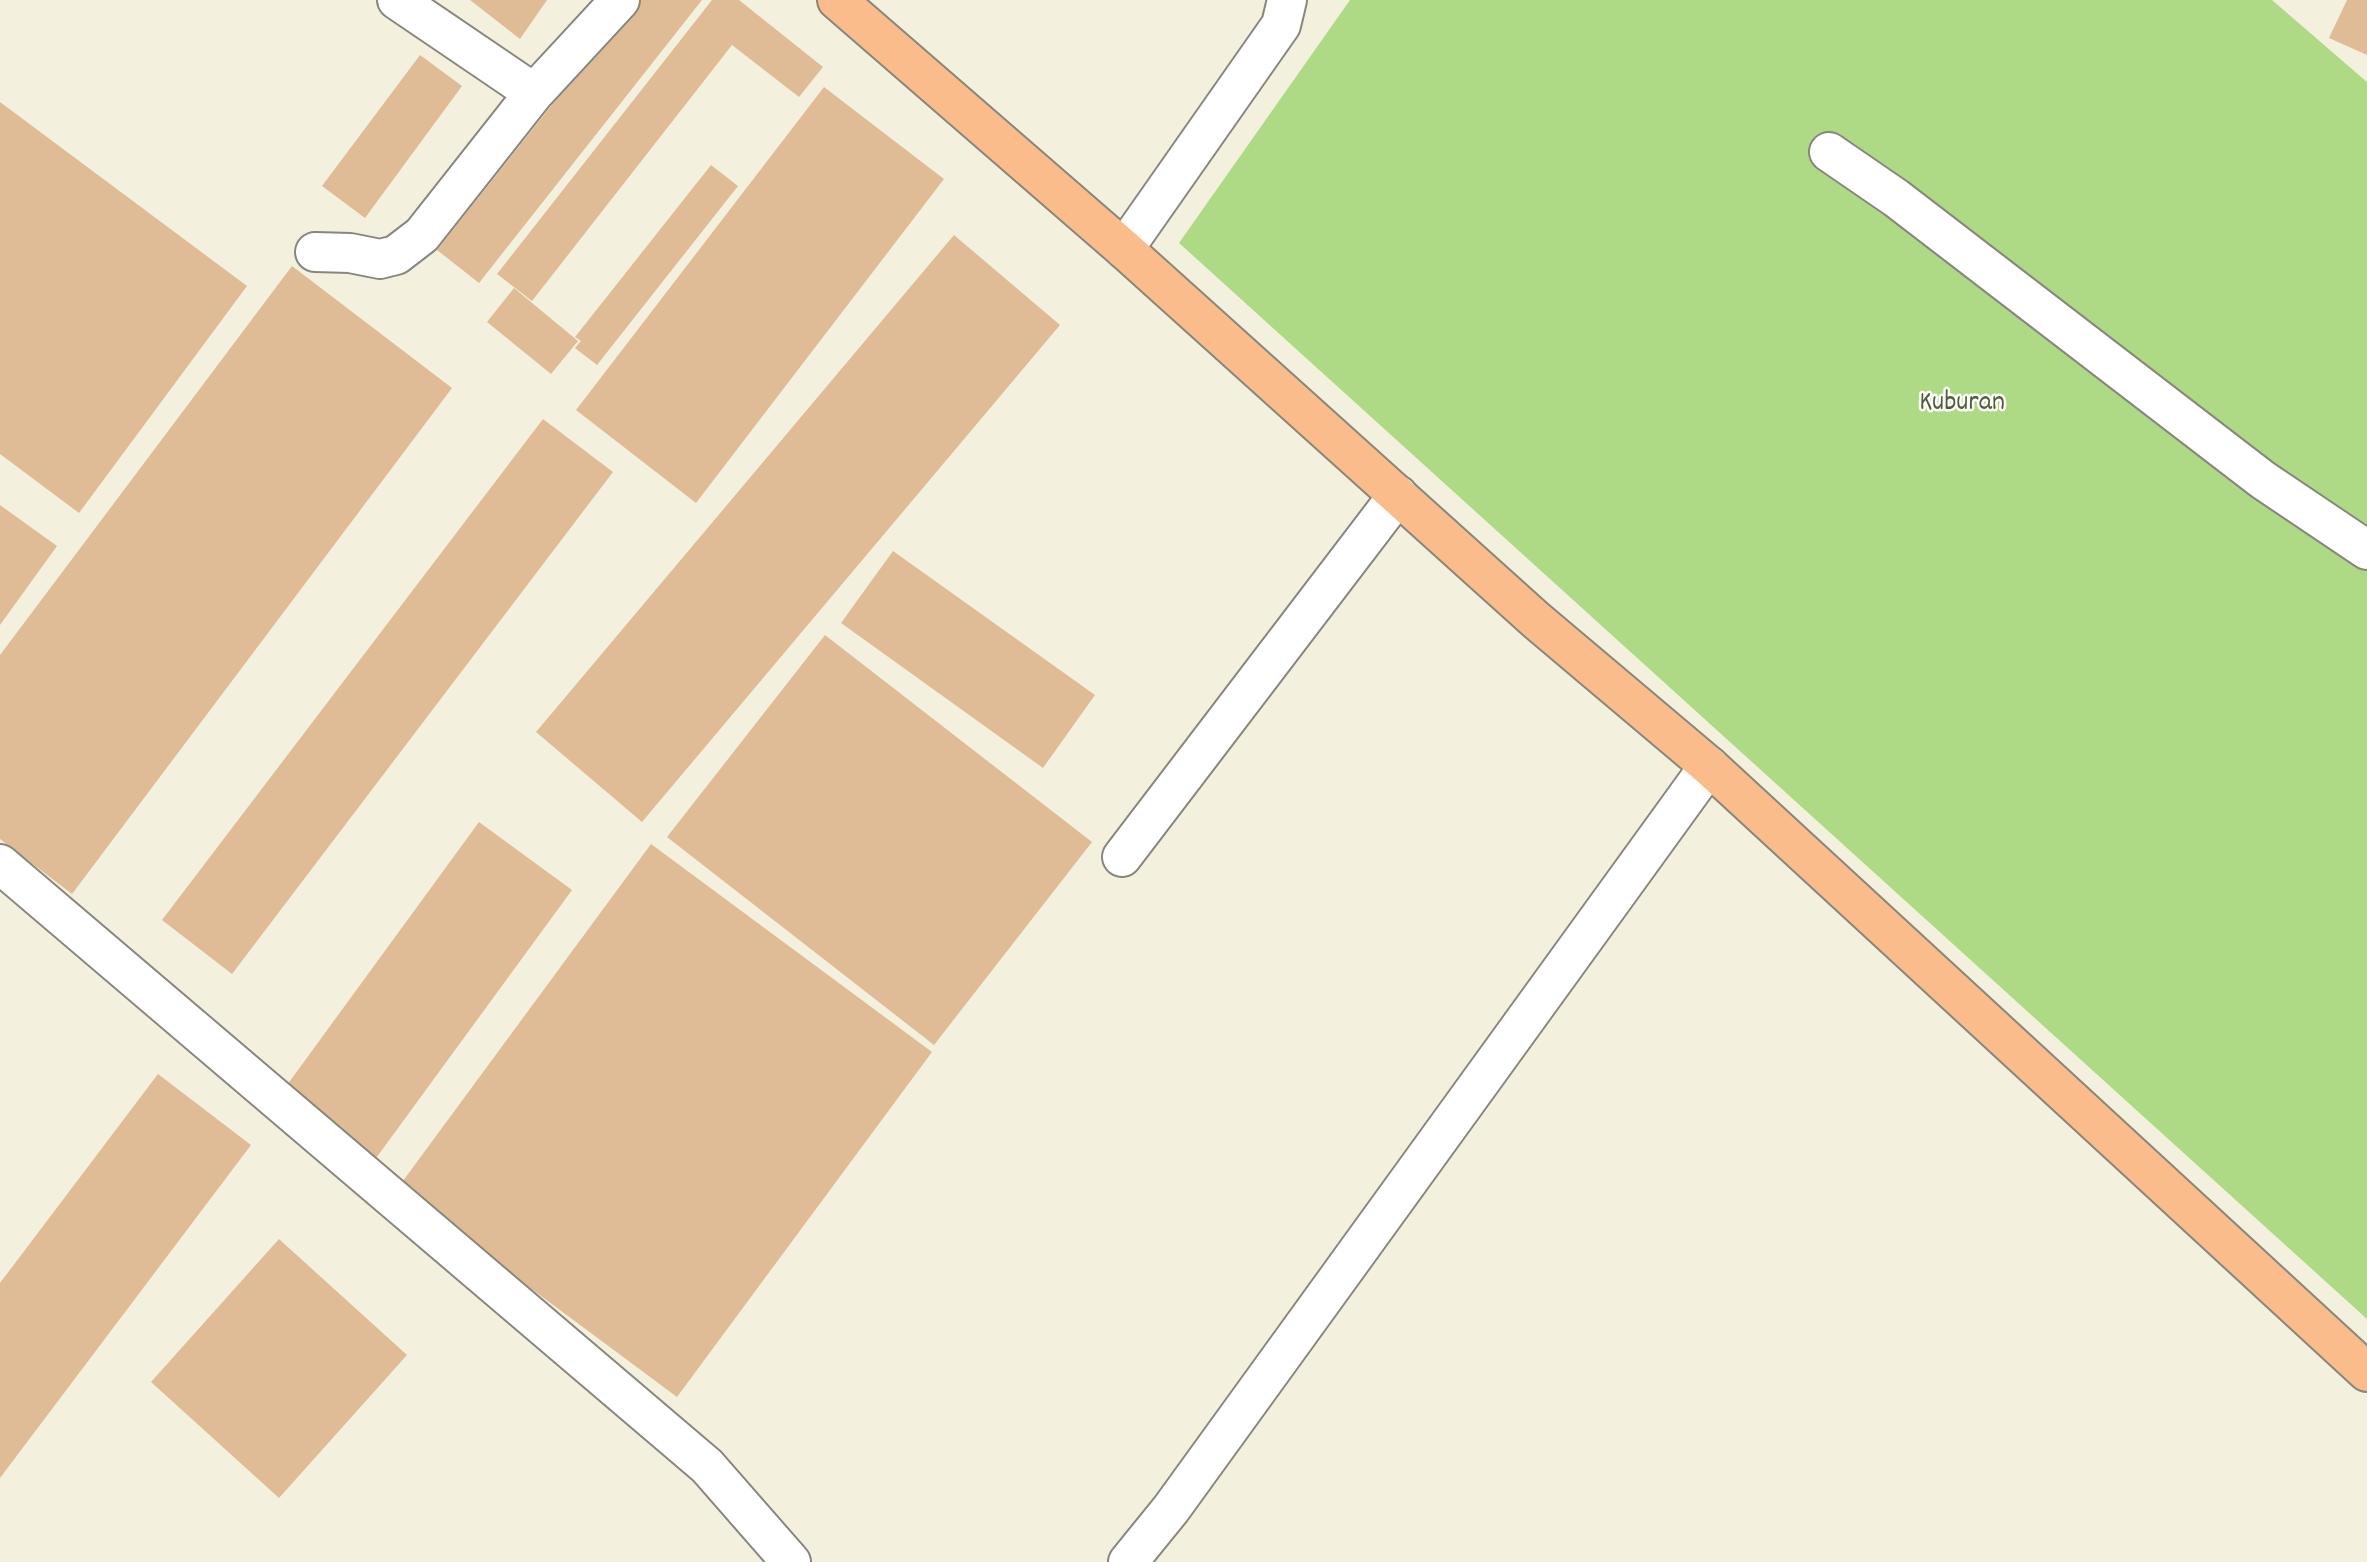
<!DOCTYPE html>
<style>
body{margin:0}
canvas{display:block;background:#f4f0de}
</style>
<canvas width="2367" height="1562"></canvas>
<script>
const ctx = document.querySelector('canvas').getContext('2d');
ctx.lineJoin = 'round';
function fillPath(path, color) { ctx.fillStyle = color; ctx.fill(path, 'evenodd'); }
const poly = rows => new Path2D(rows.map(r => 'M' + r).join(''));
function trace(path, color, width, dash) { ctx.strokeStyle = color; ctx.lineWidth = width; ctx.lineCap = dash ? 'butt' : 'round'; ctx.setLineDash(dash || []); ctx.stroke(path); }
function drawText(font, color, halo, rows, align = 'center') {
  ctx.font = font + ' Dekko,sans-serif'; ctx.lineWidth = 5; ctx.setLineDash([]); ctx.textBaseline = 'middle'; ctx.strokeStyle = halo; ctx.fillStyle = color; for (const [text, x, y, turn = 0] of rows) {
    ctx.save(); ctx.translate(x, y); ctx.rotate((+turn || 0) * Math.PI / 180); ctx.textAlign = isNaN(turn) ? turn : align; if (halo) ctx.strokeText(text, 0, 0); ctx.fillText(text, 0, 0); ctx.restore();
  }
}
fillPath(poly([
 [1350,0,2272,0,2367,82,2367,1319,1179,243]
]), '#aeda86');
fillPath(poly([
 [470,0,547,0,520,39],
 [635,0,702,0,479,283,437,250],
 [712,0,739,0,823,67,799,97,732,45,532,301,497,274],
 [2347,0,2367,0,2367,55,2329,38],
 [420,55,462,86,365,218,322,186],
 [824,87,944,179,696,503,576,410],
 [0,102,247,286,79,513,0,454],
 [711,165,738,186,597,365,575,348,581,341,575,337],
 [954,235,1060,325,642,822,536,732],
 [292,266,452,388,72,894,0,839,0,655],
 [514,288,578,341,551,374,487,322],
 [543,419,613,472,232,974,162,920],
 [0,505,57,546,0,625],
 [893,551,1095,695,1043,768,841,623],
 [825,635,1092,842,934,1045,667,837],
 [479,822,572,890,371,1165,279,1096],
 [651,844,932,1052,677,1397,397,1189],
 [158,1074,251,1145,0,1478,0,1283],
 [279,1239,407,1355,279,1498,151,1382]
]), '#dfbc96');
const minor = poly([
 [397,0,534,93],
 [1829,152,1896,198,2263,480,2367,550],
 [1124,249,1281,25,1287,0],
 [315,252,350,253,380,259,396,255,422,235,534,93,620,0],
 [1122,857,1398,495],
 [0,864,707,1466,791,1562],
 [1128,1562,1171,1509,1709,766]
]);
const major = poly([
 [837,0,1124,249,1536,620,1709,766,2367,1372]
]);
trace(minor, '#88867d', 42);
trace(major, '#88867d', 42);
trace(minor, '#fff', 38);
trace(major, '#f9bc8a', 38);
drawText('28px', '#4f5e41', '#fdfcf7', [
 ["Kuburan",1962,405]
]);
</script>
